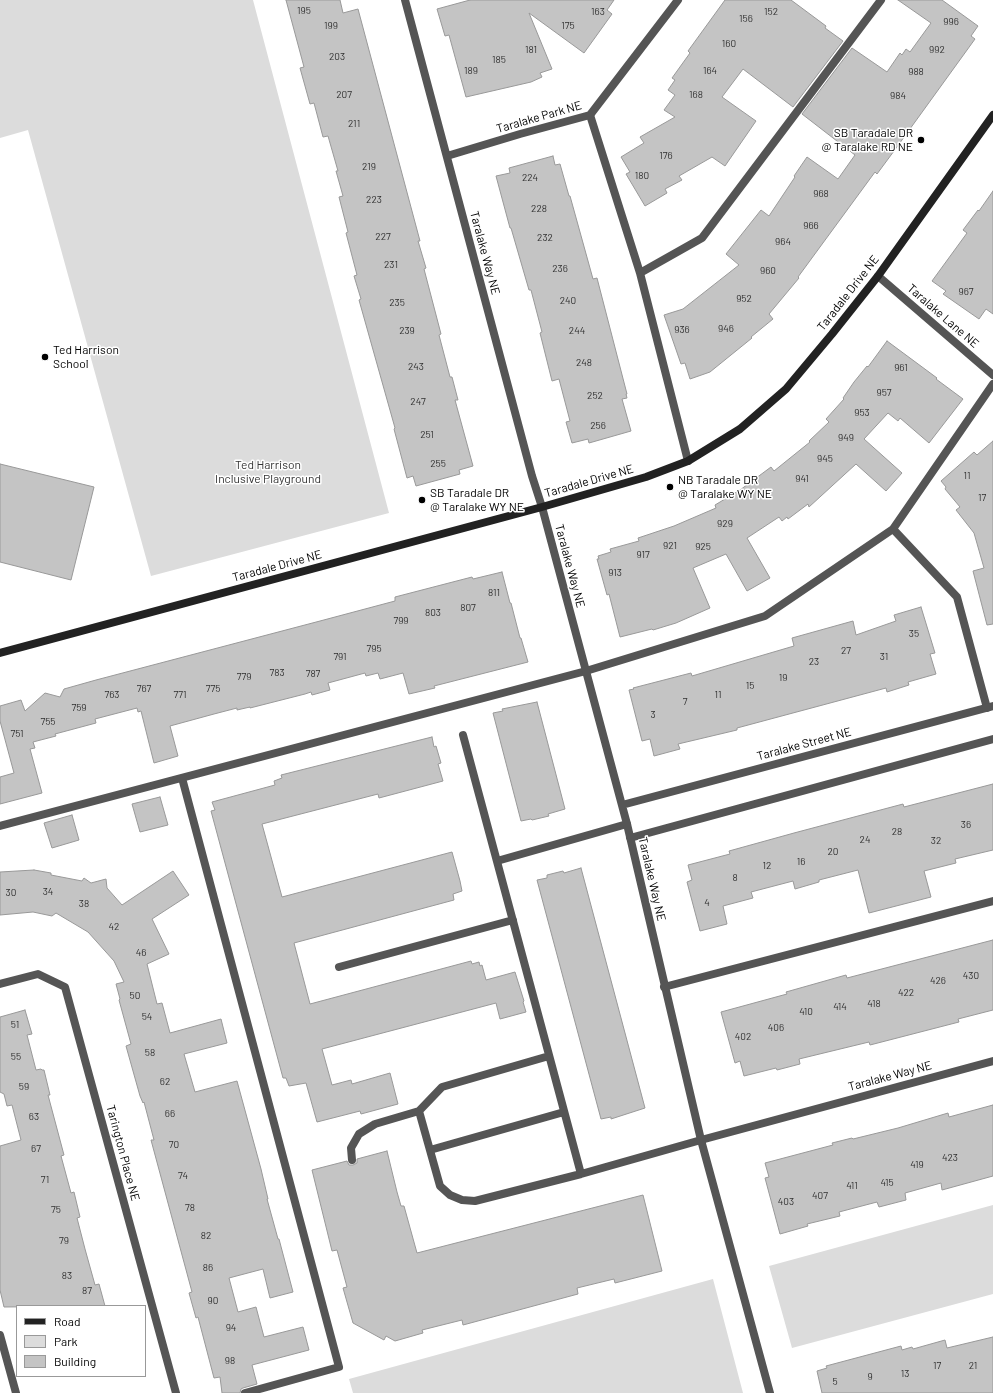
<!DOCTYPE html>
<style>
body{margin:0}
#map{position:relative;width:993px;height:1393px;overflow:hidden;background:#fff;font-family:Barlow,sans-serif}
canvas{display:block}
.legend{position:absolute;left:16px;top:1305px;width:130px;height:72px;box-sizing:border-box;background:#fff;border:1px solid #999;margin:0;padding:5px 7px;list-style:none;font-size:12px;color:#000}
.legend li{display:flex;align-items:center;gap:8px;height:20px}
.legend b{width:20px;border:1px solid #999}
</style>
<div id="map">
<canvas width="993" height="1393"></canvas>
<ul class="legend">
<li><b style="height:5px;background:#222"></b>Road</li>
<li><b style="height:11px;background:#dcdcdc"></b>Park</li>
<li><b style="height:11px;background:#c4c4c4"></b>Building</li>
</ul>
</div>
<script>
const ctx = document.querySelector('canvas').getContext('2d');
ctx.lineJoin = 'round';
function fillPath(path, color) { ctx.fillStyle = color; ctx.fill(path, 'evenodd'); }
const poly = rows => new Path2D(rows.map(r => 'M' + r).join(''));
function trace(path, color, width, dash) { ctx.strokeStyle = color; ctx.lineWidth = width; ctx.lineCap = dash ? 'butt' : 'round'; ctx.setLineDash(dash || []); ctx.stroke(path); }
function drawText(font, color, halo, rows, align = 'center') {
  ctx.font = font + ' Barlow,sans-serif'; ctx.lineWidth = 3; ctx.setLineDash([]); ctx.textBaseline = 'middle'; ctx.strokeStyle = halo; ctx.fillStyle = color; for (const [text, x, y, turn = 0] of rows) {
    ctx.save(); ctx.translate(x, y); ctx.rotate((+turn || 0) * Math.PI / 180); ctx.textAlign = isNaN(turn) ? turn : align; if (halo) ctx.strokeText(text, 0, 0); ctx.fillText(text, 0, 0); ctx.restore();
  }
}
fillPath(poly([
 [0,0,253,0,389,513,151,576,28,130,0,138],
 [993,1205,993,1294,792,1348,769,1266],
 [713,1279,743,1393,353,1393,349,1379]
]), '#dcdcdc');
const building = poly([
 [286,0,340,0,343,13,358,9,420,241,418,241,426,268,424,269,441,334,439,335,450,377,452,377,458,400,455,400,473,466,459,470,460,474,416,486,413,476,407,478,394,429,395,428,359,300,361,299,354,276,357,275,346,233,348,232,339,197,343,196,336,171,338,171,328,136,323,137,314,103,310,104,300,68,304,67,286,0],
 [470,0,614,0,607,10,612,14,584,53,529,13,552,69,540,73,542,77,531,82,466,97,449,35,445,36,437,9,470,0],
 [725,0,791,0,826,26,825,28,843,41,793,107,743,69,722,97,756,121,725,166,712,157,679,176,682,180,665,189,667,193,645,206,626,174,630,172,621,157,644,143,640,137,675,117,664,110,675,95,668,90,675,80,672,78,690,53,688,51,725,0],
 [898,0,942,0,978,26,971,36,975,39,894,151,877,174,875,172,798,277,799,278,769,314,773,319,751,337,752,338,710,372,690,379,685,363,681,364,664,315,683,309,739,265,726,254,761,210,769,216,795,177,794,176,807,157,838,179,855,155,802,114,852,48,887,72,900,53,902,55,906,49,910,52,931,23,898,0],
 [553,156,555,165,560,164,569,196,570,196,593,279,597,278,627,394,626,394,627,398,622,399,631,431,589,443,588,439,572,443,566,422,570,421,559,379,552,381,540,333,542,332,531,290,529,290,511,228,510,228,496,176,510,173,509,168,553,156],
 [993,191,993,314,986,309,979,319,943,294,946,291,932,281,967,233,963,230,978,210,979,211,993,191],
 [887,341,937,378,936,379,963,399,929,443,900,418,898,421,888,413,864,439,902,473,886,491,856,464,809,507,808,504,788,519,787,517,782,521,779,517,747,538,770,578,747,591,726,554,693,568,710,608,676,623,653,630,652,629,620,637,609,594,607,595,597,559,599,559,598,556,611,552,610,549,639,541,638,538,674,526,716,508,715,505,740,490,771,467,774,471,810,442,809,441,829,422,826,419,844,399,843,398,854,382,867,366,868,367,887,341],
 [993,441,993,624,987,625,973,571,984,568,974,533,956,510,960,507,945,489,946,487,941,481,974,452,977,455,993,441],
 [0,464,94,487,71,580,0,562,0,464],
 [502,572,510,603,511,603,520,638,521,638,528,662,434,686,435,688,409,694,403,673,380,679,378,673,366,676,365,673,328,683,330,690,312,695,311,692,305,694,250,708,250,707,237,710,237,708,214,714,170,726,178,756,154,763,141,711,138,712,137,708,95,719,96,723,55,734,56,736,33,742,35,748,30,749,42,793,0,804,0,777,14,773,0,721,0,706,21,700,25,711,45,693,60,697,64,689,96,680,320,621,395,601,395,597,472,577,473,579,502,572],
 [921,607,935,653,930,654,936,674,908,682,909,685,887,692,886,688,737,728,737,730,678,744,680,749,654,756,650,739,642,741,629,690,634,689,633,688,691,673,692,676,794,646,792,638,853,621,856,635,896,621,894,615,921,607],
 [537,702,565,809,548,814,549,816,532,820,531,819,521,821,493,713,503,711,502,709,537,702],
 [432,737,434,747,436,746,441,763,438,764,443,781,379,798,378,794,262,824,282,897,452,852,460,881,462,891,453,894,454,900,294,943,310,1004,471,961,472,964,479,962,480,966,482,965,486,980,515,972,524,1001,523,1002,526,1012,500,1019,496,1003,322,1049,332,1085,351,1080,352,1084,390,1073,398,1104,361,1114,360,1111,317,1122,306,1083,289,1086,286,1078,283,1078,211,811,215,810,212,802,275,785,274,781,282,778,281,775,432,737],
 [993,784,993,850,955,859,956,863,924,871,931,897,869,913,858,870,819,880,819,882,795,889,793,881,751,892,753,898,723,906,727,924,700,931,687,882,692,880,688,865,730,854,729,851,794,833,903,804,904,807,993,784],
 [160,797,168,825,140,832,132,804,160,797],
 [72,815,79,840,52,848,44,823,72,815],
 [581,868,645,1108,611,1119,611,1117,601,1119,537,880,547,878,547,875,563,871,564,873,581,868],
 [34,870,51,873,51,875,82,881,84,878,91,883,106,879,107,888,122,905,173,871,189,895,152,919,169,954,147,964,157,1004,162,1003,170,1033,221,1019,227,1043,184,1054,195,1092,237,1081,261,1169,268,1199,267,1199,278,1239,279,1239,293,1292,270,1298,263,1269,229,1278,238,1312,256,1307,264,1337,303,1327,309,1350,252,1365,257,1384,243,1388,241,1389,240,1393,222,1393,220,1377,214,1378,198,1317,196,1318,189,1293,192,1292,151,1140,154,1140,144,1102,143,1103,140,1096,126,1046,131,1044,119,1000,120,999,116,984,124,982,114,961,88,932,56,913,52,916,33,912,0,915,0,872,34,870],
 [993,940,993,1010,958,1019,959,1022,870,1045,869,1042,799,1059,800,1064,777,1070,776,1068,744,1076,740,1061,735,1063,721,1012,787,994,786,992,846,975,847,978,993,940],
 [25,1010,32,1034,27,1035,36,1070,41,1069,42,1070,44,1070,50,1095,48,1095,64,1155,61,1156,71,1193,74,1192,80,1217,77,1218,85,1249,95,1285,99,1284,105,1306,4,1307,0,1290,0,1146,21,1140,12,1105,7,1106,4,1094,0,1092,0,1017,25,1010],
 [993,1105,993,1176,942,1190,941,1183,905,1193,906,1200,879,1207,877,1202,839,1212,840,1216,807,1224,808,1226,780,1234,765,1178,769,1177,765,1163,833,1145,832,1143,852,1138,853,1139,898,1128,948,1113,949,1117,993,1105],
 [387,1151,397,1192,401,1206,404,1206,417,1253,643,1195,662,1271,615,1283,614,1279,577,1288,578,1294,463,1325,462,1320,422,1330,423,1333,395,1341,386,1336,384,1340,353,1323,343,1288,347,1287,337,1250,332,1251,312,1170,347,1161,349,1165,353,1165,357,1163,357,1159,387,1151],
 [993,1337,993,1393,822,1393,817,1371,827,1368,826,1366,901,1346,902,1350,912,1347,913,1349,945,1340,947,1348,993,1337]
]);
fillPath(building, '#c4c4c4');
trace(building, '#999', 1);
trace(poly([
 [590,115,640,273,688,461],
 [640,273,702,238,881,0],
 [893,529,957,597,987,708],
 [463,735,581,1174],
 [182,778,339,1367,245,1393],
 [0,826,586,671,765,616,893,529,993,384],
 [497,861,627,824],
 [339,967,513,920],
 [664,987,993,901],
 [549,1056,442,1087,419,1111,440,1186,450,1195,462,1200,475,1201,581,1174,701,1140],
 [430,1150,564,1112],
 [352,1160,351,1148,359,1134,375,1124,419,1111],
 [0,1335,16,1393]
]), '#555', 8);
trace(poly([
 [405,0,532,476,542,507,627,824,701,1140,770,1393],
 [447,156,520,134,590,115,678,0],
 [878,276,993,375],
 [622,805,993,706],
 [630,838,993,739],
 [0,984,38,974,65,987,176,1393],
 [701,1140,993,1061]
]), '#555', 8);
trace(poly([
 [0,653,542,507,646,477,688,461,740,429,786,389,832,334,878,276,993,115]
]), '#222', 8);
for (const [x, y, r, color] of [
 [921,140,4,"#000"],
 [45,357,4,"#000"],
 [670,487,4,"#000"],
 [422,500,4,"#000"]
]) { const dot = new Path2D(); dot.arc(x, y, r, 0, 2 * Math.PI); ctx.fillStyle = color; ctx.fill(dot); trace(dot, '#fff', 1.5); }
drawText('10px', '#313131', null, [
 ["195",304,11],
 ["163",598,12],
 ["152",771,12],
 ["156",746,19],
 ["996",951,22],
 ["199",331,26],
 ["175",568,26],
 ["160",729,44],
 ["181",531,50],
 ["992",937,50],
 ["203",337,57],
 ["185",499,60],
 ["189",471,71],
 ["164",710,71],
 ["988",916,72],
 ["207",344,95],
 ["168",696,95],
 ["984",898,96],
 ["211",354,124],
 ["176",666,156],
 ["219",369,167],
 ["180",642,176],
 ["224",530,178],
 ["968",821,194],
 ["223",374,200],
 ["228",539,209],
 ["966",811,226],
 ["227",383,237],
 ["232",545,238],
 ["964",783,242],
 ["231",391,265],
 ["236",560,269],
 ["960",768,271],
 ["967",966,292],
 ["952",744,299],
 ["240",568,301],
 ["235",397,303],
 ["946",726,329],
 ["936",682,330],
 ["239",407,331],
 ["244",577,331],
 ["248",584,363],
 ["243",416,367],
 ["961",901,368],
 ["957",884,393],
 ["252",595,396],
 ["247",418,402],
 ["953",862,413],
 ["256",598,426],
 ["251",427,435],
 ["949",846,438],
 ["945",825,459],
 ["255",438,464],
 ["11",967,476],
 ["941",802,479],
 ["17",982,498],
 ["929",725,524],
 ["921",670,546],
 ["925",703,547],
 ["917",643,555],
 ["913",615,573],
 ["811",494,593],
 ["807",468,608],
 ["803",433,613],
 ["799",401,621],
 ["35",914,634],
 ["795",374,649],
 ["27",846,651],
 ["791",340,657],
 ["31",884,657],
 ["23",814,662],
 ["783",277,673],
 ["787",313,674],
 ["779",244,677],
 ["19",783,678],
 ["15",750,686],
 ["767",144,689],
 ["775",213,689],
 ["763",112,695],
 ["771",180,695],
 ["11",718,695],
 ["7",685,702],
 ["759",79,708],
 ["3",653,715],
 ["755",48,722],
 ["751",17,734],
 ["36",966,825],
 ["28",897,832],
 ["24",865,840],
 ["32",936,841],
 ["20",833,852],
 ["16",801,862],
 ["12",767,866],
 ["8",735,878],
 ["34",48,892],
 ["30",11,893],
 ["4",707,903],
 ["38",84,904],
 ["42",114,927],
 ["46",141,953],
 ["430",971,976],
 ["426",938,981],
 ["422",906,993],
 ["50",135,996],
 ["418",874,1004],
 ["414",840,1007],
 ["410",806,1012],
 ["54",147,1017],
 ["51",15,1025],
 ["406",776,1028],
 ["402",743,1037],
 ["58",150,1053],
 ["55",16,1057],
 ["62",165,1082],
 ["59",24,1087],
 ["66",170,1114],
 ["63",34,1117],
 ["70",174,1145],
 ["67",36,1149],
 ["423",950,1158],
 ["419",917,1165],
 ["74",183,1176],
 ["71",45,1180],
 ["415",887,1183],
 ["411",852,1186],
 ["407",820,1196],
 ["403",786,1202],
 ["78",190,1208],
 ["75",56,1210],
 ["82",206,1236],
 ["79",64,1241],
 ["86",208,1268],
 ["83",67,1276],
 ["87",87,1291],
 ["90",213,1301],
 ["94",231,1328],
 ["98",230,1361],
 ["17",937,1366],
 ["21",973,1366],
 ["13",905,1374],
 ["9",870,1377],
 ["5",835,1382]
]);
drawText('12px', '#000', '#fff', [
 ["Taralake Park NE",539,117,-16],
 ["Taralake Way NE",485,253,75],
 ["Taradale Drive NE",848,293,-52],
 ["Taralake Lane NE",943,316,41],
 ["Taradale Drive NE",589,481,-16],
 ["Taradale Drive NE",277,566,-15],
 ["Taralake Way NE",570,566,75],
 ["Taralake Street NE",804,744,-15],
 ["Taralake Way NE",652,879,77],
 ["Taralake Way NE",890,1076,-15],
 ["Tarington Place NE",123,1153,75]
]);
drawText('12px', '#000', '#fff', [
 ["SB Taradale DR",913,133,"right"],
 ["@ Taralake RD NE",913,147,"right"],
 ["Ted Harrison",53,350],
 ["School",53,364],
 ["NB Taradale DR",678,480],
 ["@ Taralake WY NE",678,494],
 ["SB Taradale DR",430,493],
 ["@ Taralake WY NE",430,507]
], 'left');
drawText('12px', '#333', '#fff', [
 ["Ted Harrison",268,465],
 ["Inclusive Playground",268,479]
]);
</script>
